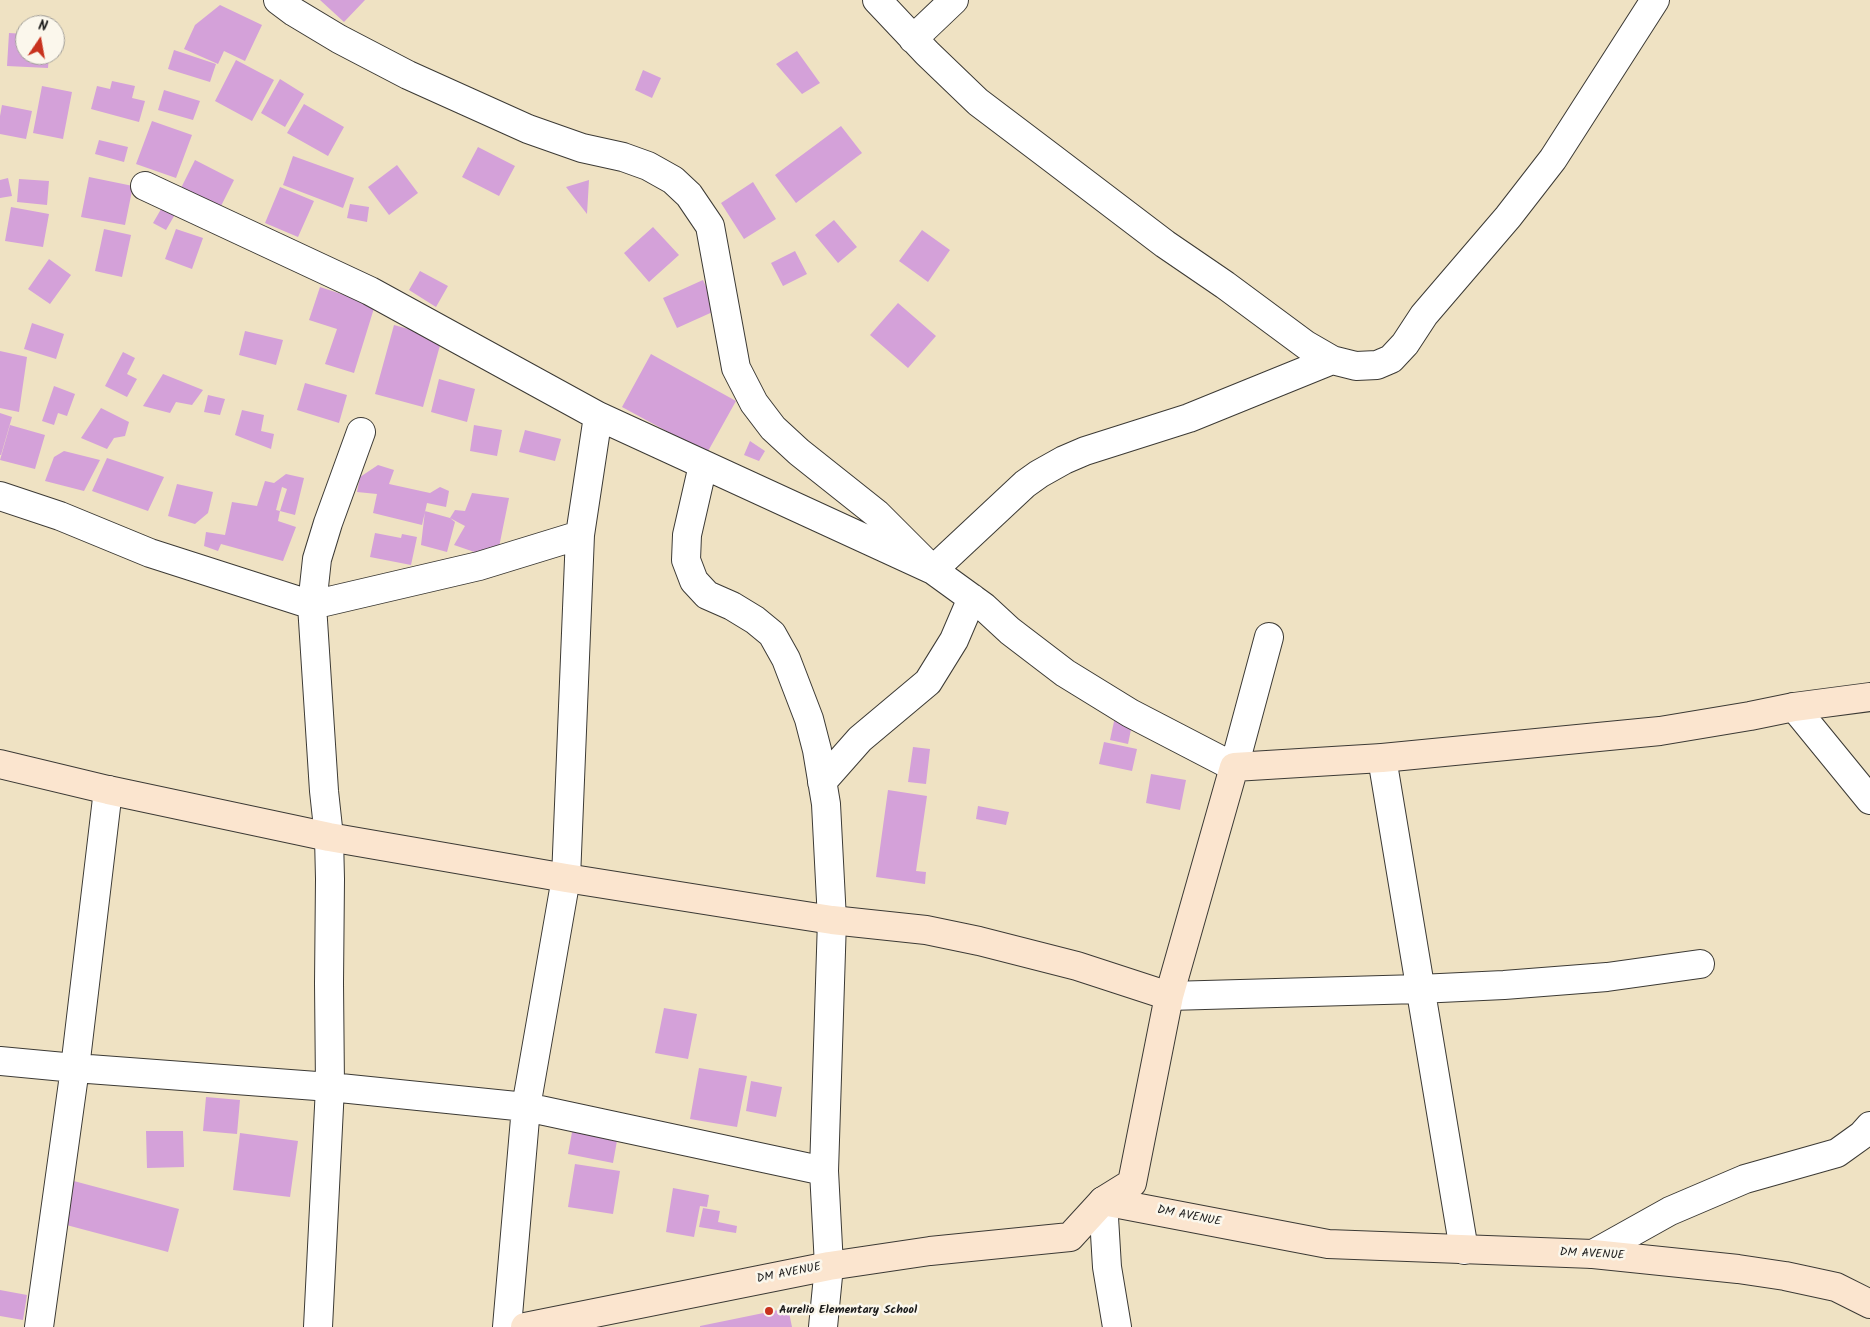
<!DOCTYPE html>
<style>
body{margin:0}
#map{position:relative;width:1870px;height:1327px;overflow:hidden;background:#efe2c3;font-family:Kalam,sans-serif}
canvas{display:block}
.north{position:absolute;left:15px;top:15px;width:50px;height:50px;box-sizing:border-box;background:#fbf7ec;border:1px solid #a29f99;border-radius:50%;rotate:12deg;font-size:14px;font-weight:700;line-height:20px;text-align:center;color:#1c1c1c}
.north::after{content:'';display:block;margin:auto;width:18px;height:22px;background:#c8321e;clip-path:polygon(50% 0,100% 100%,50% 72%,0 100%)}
</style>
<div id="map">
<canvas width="1870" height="1327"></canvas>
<div class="north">N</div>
</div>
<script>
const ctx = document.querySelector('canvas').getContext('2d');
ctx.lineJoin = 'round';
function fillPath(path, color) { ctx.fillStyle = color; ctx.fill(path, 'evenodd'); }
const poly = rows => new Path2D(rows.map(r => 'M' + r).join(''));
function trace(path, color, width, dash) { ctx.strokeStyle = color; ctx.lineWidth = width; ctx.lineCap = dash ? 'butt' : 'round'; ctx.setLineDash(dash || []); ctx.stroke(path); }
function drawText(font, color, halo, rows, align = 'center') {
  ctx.font = font + ' Kalam,sans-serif'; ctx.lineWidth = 5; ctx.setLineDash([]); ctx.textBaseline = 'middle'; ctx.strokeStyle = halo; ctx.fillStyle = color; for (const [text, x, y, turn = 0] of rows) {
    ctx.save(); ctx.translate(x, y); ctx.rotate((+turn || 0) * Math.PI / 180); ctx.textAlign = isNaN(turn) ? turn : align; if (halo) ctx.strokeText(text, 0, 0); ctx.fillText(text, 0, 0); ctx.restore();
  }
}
fillPath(poly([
 [320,0,365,0,344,22],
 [220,5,262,25,245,61,224,51,218,64,184,49,195,25],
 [9,33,25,34,25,55,49,55,48,68,7,66],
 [174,50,216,64,210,82,168,69],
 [797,51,820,83,802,94,776,64],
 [236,60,274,80,252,121,215,101],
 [643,70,661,78,652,98,635,90],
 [280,79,304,94,285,127,261,113],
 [112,81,135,86,132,98,145,101,139,122,91,109,97,86,110,89],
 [42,86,72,92,63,139,33,133],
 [164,90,200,101,193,120,158,110],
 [304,104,344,127,328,156,287,133],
 [2,105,32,111,26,139,0,134,0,116],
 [152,121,192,135,176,178,136,164],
 [841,126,862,153,796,203,775,175],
 [99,140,128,147,124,162,95,154],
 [478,147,515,166,499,196,462,177],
 [293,156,354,178,343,208,283,185],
 [195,160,234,180,217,214,178,194],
 [397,165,418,193,389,215,368,187],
 [89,177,133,186,125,225,81,217],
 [8,178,12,196,0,198,0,180],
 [19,179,49,181,47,205,17,202],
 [589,180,587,214,566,187],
 [753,182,776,219,744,239,721,203],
 [280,187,314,201,298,237,265,223],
 [164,204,177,211,166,230,153,223],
 [350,204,369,207,367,222,347,218],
 [11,207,49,214,43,247,5,241],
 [834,220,857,247,838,263,815,235],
 [653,227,679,255,649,282,624,253],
 [104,229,131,235,122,277,95,271],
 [176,229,203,238,192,269,165,259],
 [922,230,950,250,928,282,899,261],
 [795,251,807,274,783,286,771,263],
 [49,259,71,275,50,304,28,289],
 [420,271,448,286,436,307,409,290],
 [703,280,717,310,677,328,663,298],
 [320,287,375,305,354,373,325,364,337,329,309,320],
 [898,303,936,336,908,368,870,335],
 [32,323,64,334,56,359,24,349],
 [394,325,442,338,423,407,375,394],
 [245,331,283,340,276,365,239,355],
 [0,351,27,357,19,412,0,408],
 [123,352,135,358,127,374,137,379,127,397,105,386],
 [651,354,736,401,707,453,622,407],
 [163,374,203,390,192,405,176,402,170,413,143,406],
 [439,379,475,389,467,422,431,412],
 [305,383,347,395,339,423,297,410],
 [54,386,75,394,67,416,58,413,54,425,42,421],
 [208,395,225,399,220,415,204,412],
 [101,408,129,422,125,436,114,438,107,449,81,438],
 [242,410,264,415,261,431,274,434,271,449,235,435],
 [0,413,12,417,1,455,0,455],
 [10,425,45,435,35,469,0,460],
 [474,425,502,430,497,456,470,451],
 [525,430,561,439,555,461,519,452],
 [750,441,765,451,759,461,744,455],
 [64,451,100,460,84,491,45,481,54,457],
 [107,458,164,477,148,511,92,491],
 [378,465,394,470,389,484,430,493,440,487,449,491,446,507,427,503,422,525,373,513,377,494,357,492,360,477],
 [286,474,304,478,295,515,280,511,278,521,296,527,283,561,221,544,218,551,204,546,206,532,225,535,232,502,257,506,265,481,274,483],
 [282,487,287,489,280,511,276,510],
 [177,484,213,492,208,513,195,524,168,516],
 [472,493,509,498,498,552,486,556,454,545,465,526,450,518,455,510,465,511],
 [425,511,450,518,455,522,447,552,421,545],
 [375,533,401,538,402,534,417,537,411,565,370,557],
 [1115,717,1133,720,1128,744,1110,740],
 [1104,742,1137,749,1132,771,1099,764],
 [913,747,930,749,926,784,908,782],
 [1151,774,1186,780,1180,810,1146,803],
 [888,790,927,796,916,871,926,872,925,884,876,877],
 [978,806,1009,812,1006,825,976,819],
 [664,1008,697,1014,688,1059,655,1053],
 [699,1068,747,1076,737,1127,690,1119],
 [751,1081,782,1087,776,1117,746,1111],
 [206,1097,240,1100,237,1134,203,1131],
 [575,1116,620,1124,613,1163,568,1154],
 [146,1131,183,1131,184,1167,147,1168],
 [240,1133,298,1141,290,1197,233,1190],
 [575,1164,620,1171,613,1214,568,1207],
 [70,1180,179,1209,168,1252,59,1223],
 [673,1188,709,1195,707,1207,700,1206,694,1237,666,1232],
 [703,1208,720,1211,718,1222,737,1226,736,1233,699,1227],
 [0,1290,27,1295,23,1320,0,1316],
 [788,1308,792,1327,700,1327,700,1326]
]), '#d4a1d9');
const street = poly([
 [278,0,294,12,339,39,408,75,528,129,582,148,623,157,648,166,673,180,689,195,710,226,736,368,754,403,773,428,799,452,877,514,933,570,1025,484,1039,474,1064,460,1085,451,1189,418,1332,360],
 [877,0,927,53,978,102,1052,158,1165,244,1225,285,1306,345,1332,360,1356,366,1377,365,1391,359,1405,344,1424,315,1508,217,1553,159,1655,0],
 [913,39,954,0],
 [145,186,370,291,598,416,933,570,984,607,1010,631,1065,673,1130,713,1234,767,1269,637],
 [703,465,687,535,686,560,694,581,707,595,732,606,755,620,772,634,786,659,809,719,817,750,826,804,832,920,824,1171,829,1266,823,1327],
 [0,496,60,516,150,553,312,605,479,566,580,535],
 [1794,707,1870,800],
 [1382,758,1464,1250],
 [822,782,860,739,928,682,954,640,972,598],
 [1169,996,1419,989,1504,985,1607,977,1700,964],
 [0,1061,75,1068,330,1087,526,1107,824,1171],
 [1103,1201,1107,1267,1117,1327],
 [1593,1254,1670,1211,1745,1179,1837,1153,1862,1135,1870,1126],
 [39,1327,75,1068,108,790],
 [318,1327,330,1087,329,983,330,879,329,837,324,791,312,605,317,559,328,523,361,432],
 [507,1327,526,1107,566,878,580,535,598,416]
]);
const secondary = poly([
 [0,764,108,790,329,837,566,878,761,909,832,920,926,930,979,941,1077,966,1169,996],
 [1103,1201,1132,1183,1169,996,1234,767,1382,758,1660,731,1750,716,1794,707,1870,697],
 [525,1327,829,1266,930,1251,1070,1237,1103,1201,1328,1244,1593,1254,1738,1269,1785,1276,1836,1287,1870,1304]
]);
trace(street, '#3c3a35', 30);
trace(secondary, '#3c3a35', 30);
trace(street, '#fff', 28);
trace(secondary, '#fbe5cf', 28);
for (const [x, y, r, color] of [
 [769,1311,5,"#c8321e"]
]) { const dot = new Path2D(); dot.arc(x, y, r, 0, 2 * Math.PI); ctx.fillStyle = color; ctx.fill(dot); trace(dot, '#fbf7ec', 2); }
drawText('12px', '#1c1c1c', '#fbf7ec', [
 ["DM AVENUE",1189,1217,11],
 ["DM AVENUE",1592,1255,3],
 ["DM AVENUE",789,1274,-11]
]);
drawText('bold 12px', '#1c1c1c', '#fbf7ec', [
 ["Aurelio Elementary School",779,1311]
], 'left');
</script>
